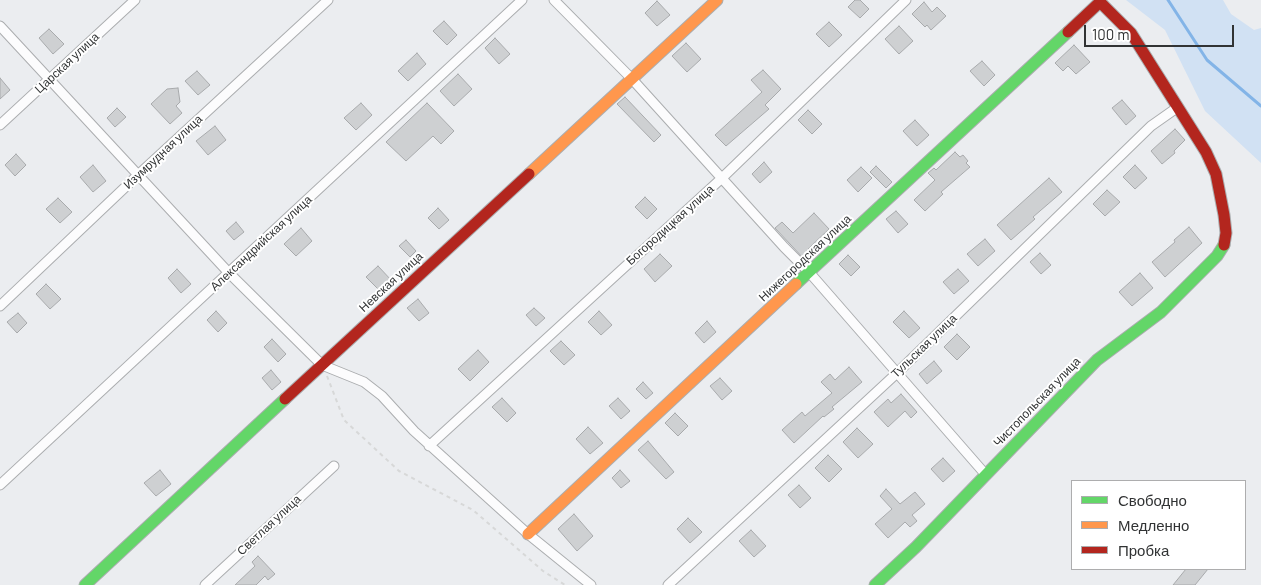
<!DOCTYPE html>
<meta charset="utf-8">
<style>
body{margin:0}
#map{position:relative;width:1261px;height:585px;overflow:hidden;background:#ebedf0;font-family:Barlow,sans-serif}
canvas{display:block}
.legend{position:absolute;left:1071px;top:480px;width:175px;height:90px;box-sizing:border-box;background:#fff;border:1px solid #adadae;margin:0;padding:6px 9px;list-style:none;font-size:15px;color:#313334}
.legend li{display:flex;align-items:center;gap:10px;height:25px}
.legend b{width:25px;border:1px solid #adadae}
.scale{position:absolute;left:1084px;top:25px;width:150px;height:22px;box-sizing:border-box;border:2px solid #313334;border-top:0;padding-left:6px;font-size:15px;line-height:18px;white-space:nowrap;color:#313334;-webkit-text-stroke:4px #fff;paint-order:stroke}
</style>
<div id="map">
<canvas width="1261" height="585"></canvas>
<ul class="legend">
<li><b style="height:6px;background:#63d668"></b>Свободно</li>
<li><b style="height:6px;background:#ff974d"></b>Медленно</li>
<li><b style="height:6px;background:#b3261e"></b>Пробка</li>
</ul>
<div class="scale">100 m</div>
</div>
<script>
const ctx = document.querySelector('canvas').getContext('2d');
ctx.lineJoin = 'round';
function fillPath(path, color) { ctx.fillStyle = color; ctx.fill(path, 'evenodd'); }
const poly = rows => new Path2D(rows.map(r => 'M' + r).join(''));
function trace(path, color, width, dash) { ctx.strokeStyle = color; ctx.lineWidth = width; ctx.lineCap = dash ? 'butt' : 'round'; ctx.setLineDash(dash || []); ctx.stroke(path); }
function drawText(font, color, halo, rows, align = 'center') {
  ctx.font = font + ' Barlow,sans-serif'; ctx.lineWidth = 4; ctx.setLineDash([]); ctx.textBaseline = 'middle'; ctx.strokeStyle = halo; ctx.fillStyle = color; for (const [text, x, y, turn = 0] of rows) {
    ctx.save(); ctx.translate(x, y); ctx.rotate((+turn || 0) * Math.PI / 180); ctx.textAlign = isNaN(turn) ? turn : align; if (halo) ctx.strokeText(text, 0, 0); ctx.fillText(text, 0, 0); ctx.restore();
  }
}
fillPath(poly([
 [1126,0,1223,0,1231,14,1254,30,1261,28,1261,163,1205,111,1165,30]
]), '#d1e1f3');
trace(poly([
 [1168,0,1207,60,1261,106]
]), '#83b4e7', 3);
const building = poly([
 [855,0,860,0,869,9,860,18,848,7,855,0],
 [657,1,670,15,657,26,645,13,657,1],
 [924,2,932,12,937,7,946,16,931,30,927,25,925,27,912,14,924,2],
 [444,21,457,35,447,45,433,31,444,21],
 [829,22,842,35,829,47,816,34,829,22],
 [899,26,913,41,899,54,885,39,899,26],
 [49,29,64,44,53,54,39,38,49,29],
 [495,38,510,54,499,64,485,48,495,38],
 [686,43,701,59,687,72,672,56,686,43],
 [1074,45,1090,62,1076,74,1068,66,1063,71,1055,63,1074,45],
 [417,53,426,64,408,81,398,71,417,53],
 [982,61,995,75,984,86,970,71,982,61],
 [763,70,781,89,765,105,769,109,726,146,715,135,762,92,751,80,763,70],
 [197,71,210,85,198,95,185,81,197,71],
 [458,74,472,89,454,106,440,91,458,74],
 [0,78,10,90,0,99,0,78],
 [178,88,180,102,176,106,182,113,170,124,151,104,167,89,178,88],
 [625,97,661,135,654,142,617,104,625,97],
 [1122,100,1136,116,1126,125,1112,108,1122,100],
 [361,103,372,115,356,130,344,118,361,103],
 [427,103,454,131,441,144,433,136,406,161,386,142,427,103],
 [117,108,126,117,115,127,107,118,117,108],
 [808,110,822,124,812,134,798,120,808,110],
 [915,120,929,135,917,146,903,131,915,120],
 [215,126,226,140,208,155,196,141,215,126],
 [1175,129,1185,140,1174,151,1175,153,1162,164,1151,151,1175,129],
 [955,152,960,157,963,155,968,161,966,163,970,167,941,192,943,194,925,211,914,200,935,180,928,173,934,168,936,170,955,152],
 [16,154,26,165,15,176,5,165,16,154],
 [764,162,772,172,760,183,752,174,764,162],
 [93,165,106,181,93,192,80,177,93,165],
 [1135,165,1147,178,1135,189,1123,177,1135,165],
 [876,166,892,182,886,188,870,172,876,166],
 [861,167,872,178,858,192,847,180,861,167],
 [1049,178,1062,192,1033,217,1035,219,1011,240,997,225,1049,178],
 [1107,190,1120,202,1105,216,1093,204,1107,190],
 [645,197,657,209,647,219,635,207,645,197],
 [58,198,72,212,60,223,46,209,58,198],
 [438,208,449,220,439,229,428,218,438,208],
 [896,211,908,224,898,233,886,219,896,211],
 [814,213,829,229,808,249,813,254,806,261,775,228,782,222,793,233,814,213],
 [236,222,244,232,234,240,226,231,236,222],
 [1189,227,1202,243,1165,277,1152,262,1175,242,1174,240,1189,227],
 [301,228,312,241,296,256,284,244,301,228],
 [985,239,995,251,978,266,967,254,985,239],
 [406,240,416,251,410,257,399,246,406,240],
 [1040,253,1051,265,1041,274,1030,262,1040,253],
 [660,254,672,266,655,282,644,269,660,254],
 [848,255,860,267,851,276,839,264,848,255],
 [378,266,392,281,381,292,366,277,378,266],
 [177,269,191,284,181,293,168,278,177,269],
 [958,269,969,281,954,294,943,282,958,269],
 [1140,273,1153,288,1132,306,1119,292,1140,273],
 [46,284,61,299,50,309,36,294,46,284],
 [418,299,429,313,419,321,407,308,418,299],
 [534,308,545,318,536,326,526,315,534,308],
 [216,311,227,323,218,332,207,320,216,311],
 [599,311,612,325,601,335,588,322,599,311],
 [904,311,920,328,909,338,893,322,904,311],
 [18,313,27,323,17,333,7,322,18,313],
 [707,321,716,332,704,343,695,333,707,321],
 [957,334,970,347,957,360,944,347,957,334],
 [272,339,286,354,278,362,264,347,272,339],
 [561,341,575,355,564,365,550,351,561,341],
 [478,350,489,362,470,381,458,369,478,350],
 [934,361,942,371,927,384,919,374,934,361],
 [849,367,862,382,832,407,834,409,824,417,823,416,794,443,782,430,802,412,805,416,832,393,821,382,830,374,835,380,849,367],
 [271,370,281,382,272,390,262,378,271,370],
 [720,378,732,391,722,400,710,386,720,378],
 [643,382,653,393,646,399,636,389,643,382],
 [901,394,917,412,911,418,905,411,888,427,874,412,888,399,891,403,901,394],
 [502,398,516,413,507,422,492,407,502,398],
 [618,398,630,411,621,419,609,406,618,398],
 [675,413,688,426,678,436,665,423,675,413],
 [588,427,603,443,590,454,576,439,588,427],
 [857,428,873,444,858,458,843,442,857,428],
 [648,441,674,472,666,479,638,450,648,441],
 [828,455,842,469,829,482,815,468,828,455],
 [943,458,955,471,943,482,931,469,943,458],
 [160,470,171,484,156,496,144,483,160,470],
 [620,470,630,481,621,488,612,478,620,470],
 [799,485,811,498,800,508,788,495,799,485],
 [886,489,900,504,915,492,925,504,912,515,917,521,910,527,905,522,888,538,875,524,892,509,880,496,886,489],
 [574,514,593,536,577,551,558,529,574,514],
 [688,518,702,532,690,543,677,529,688,518],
 [751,530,766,546,754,557,739,541,751,530],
 [258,556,275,574,268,580,265,576,256,585,235,585,255,566,252,562,258,556],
 [1186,569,1208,569,1195,585,1173,585,1186,569]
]);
fillPath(building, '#ced0d2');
trace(building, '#a8aaac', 1);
const street = poly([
 [554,0,632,79,784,247,809,272,986,475],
 [0,26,229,273,322,365,364,382,382,396,414,431,528,534,591,585],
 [0,125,135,0],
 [0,306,138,175,328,0],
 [429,446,722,178,906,0],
 [0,485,522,0],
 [205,585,334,466],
 [668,585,897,373,1151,126,1178,107]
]);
const fast = poly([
 [796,284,1068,32],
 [85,585,285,399],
 [875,585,916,547,1097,360,1161,312,1217,256,1224,245]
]);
const slow = poly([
 [529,174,717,0],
 [528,534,796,284]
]);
const jam = poly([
 [1068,32,1100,2,1131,33,1206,152,1216,174,1224,215,1226,233,1224,245],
 [285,399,529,174]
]);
trace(street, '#abadaf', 11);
trace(fast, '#abadaf', 13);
trace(slow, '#abadaf', 13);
trace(jam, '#abadaf', 13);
trace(poly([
 [327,376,344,420,399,471,473,510,543,571,565,585]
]), '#d7d8d8', 2, [4, 4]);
trace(street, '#fcfcfd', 9);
trace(fast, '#63d668', 11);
trace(slow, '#ff974d', 11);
trace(jam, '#b3261e', 11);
drawText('12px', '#313334', '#fff', [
 ["Царская улица",67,63,-43],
 ["Изумрудная улица",163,152,-43],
 ["Богородицкая улица",670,225,-42],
 ["Александрийская улица",261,243,-43],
 ["Нижегородская улица",805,258,-43],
 ["Невская улица",391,282,-43],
 ["Тульская улица",924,346,-44],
 ["Чистопольская улица",1037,402,-46],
 ["Светлая улица",269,525,-43]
]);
</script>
